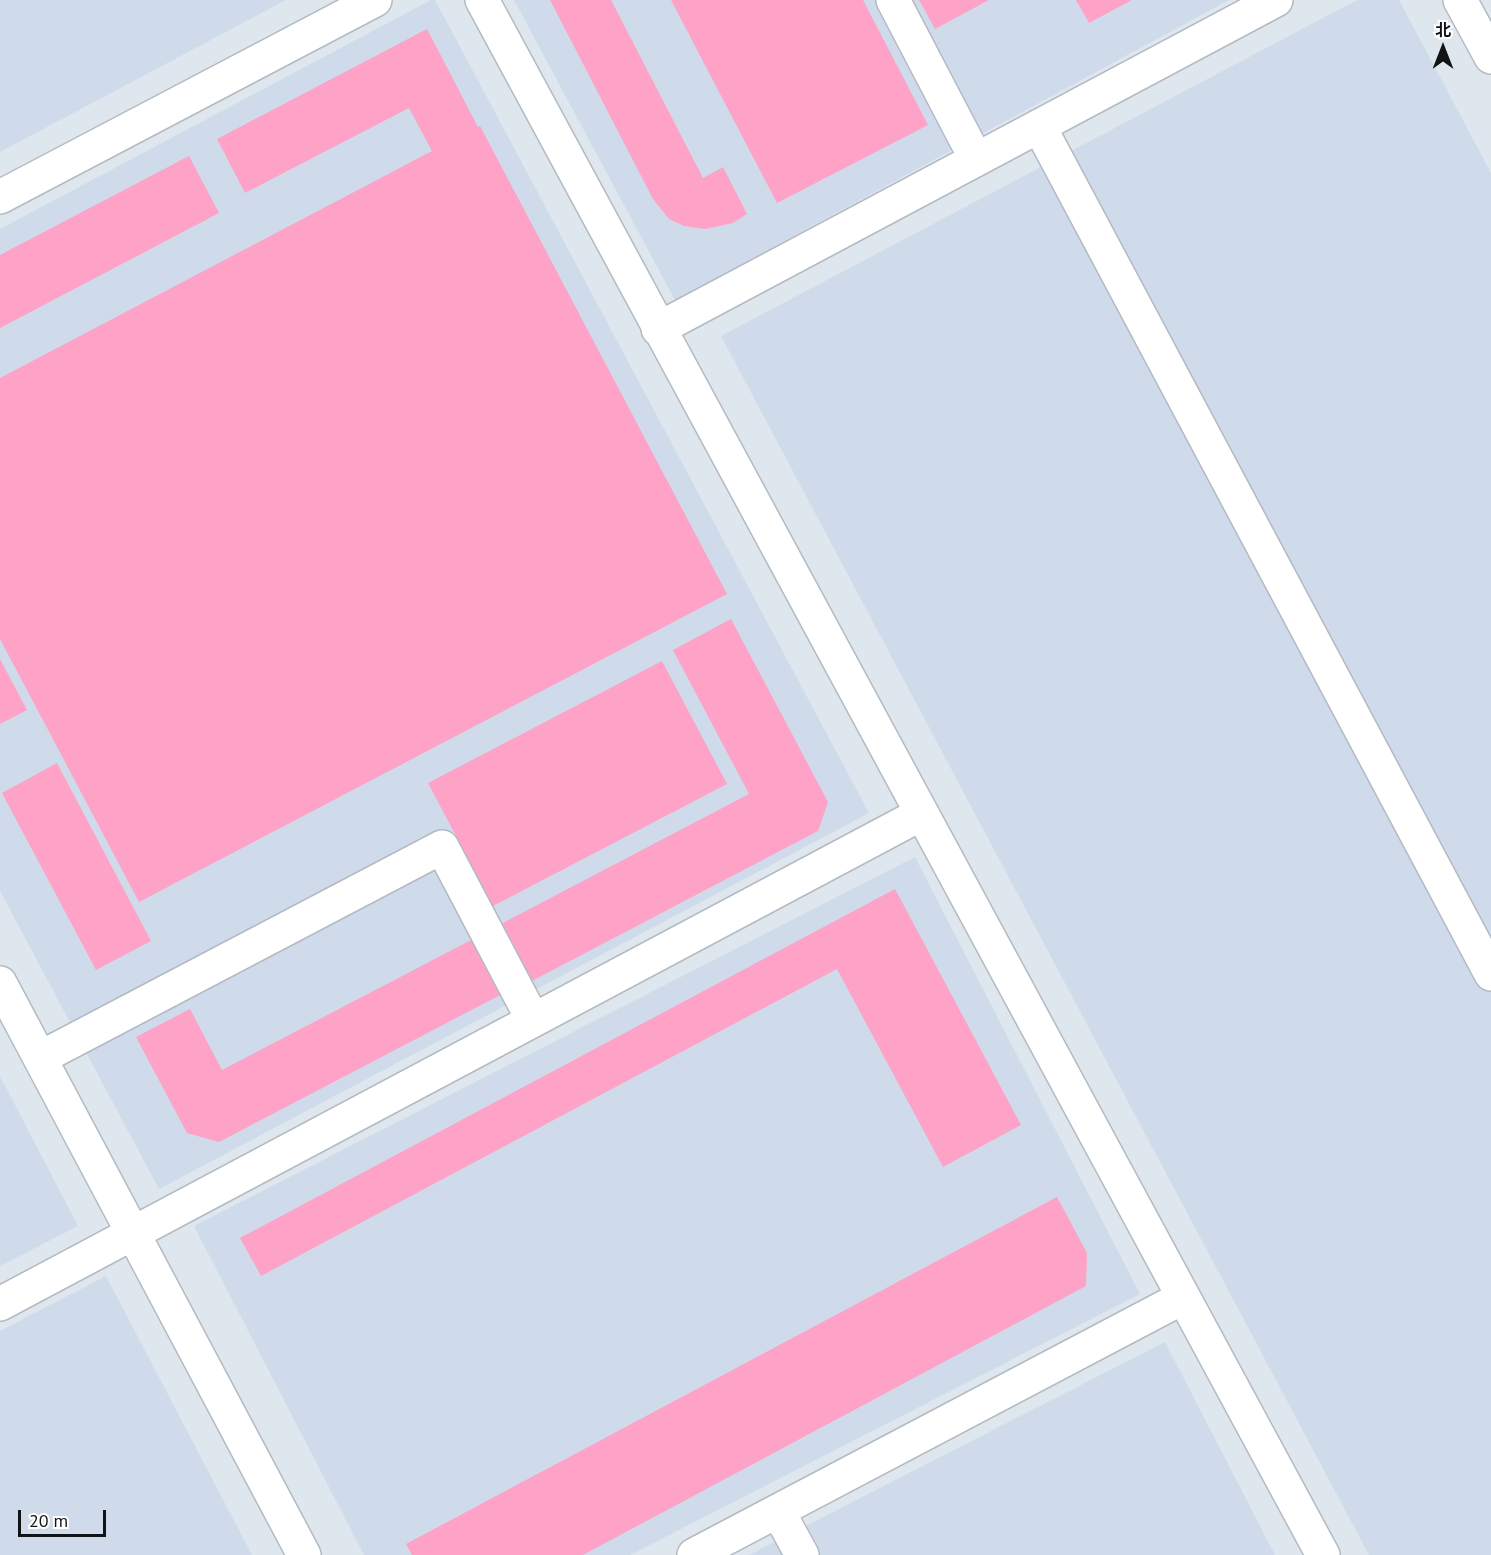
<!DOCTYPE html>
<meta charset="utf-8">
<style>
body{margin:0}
#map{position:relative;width:1491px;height:1555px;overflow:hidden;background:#dee6ee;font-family:"PT Sans","Noto Sans SC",sans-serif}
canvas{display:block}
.north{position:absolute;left:1413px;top:18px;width:60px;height:60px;-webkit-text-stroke:4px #fff;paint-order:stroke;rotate:0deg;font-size:16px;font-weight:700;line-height:24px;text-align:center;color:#111417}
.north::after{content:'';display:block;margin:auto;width:21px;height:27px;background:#111417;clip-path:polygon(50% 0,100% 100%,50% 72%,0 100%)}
.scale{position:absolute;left:18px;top:1510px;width:88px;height:27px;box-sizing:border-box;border:3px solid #111417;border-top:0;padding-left:8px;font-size:18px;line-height:21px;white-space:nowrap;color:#111417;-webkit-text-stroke:4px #fff;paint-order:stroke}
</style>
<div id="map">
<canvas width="1491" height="1555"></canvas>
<div class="north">北</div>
<div class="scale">20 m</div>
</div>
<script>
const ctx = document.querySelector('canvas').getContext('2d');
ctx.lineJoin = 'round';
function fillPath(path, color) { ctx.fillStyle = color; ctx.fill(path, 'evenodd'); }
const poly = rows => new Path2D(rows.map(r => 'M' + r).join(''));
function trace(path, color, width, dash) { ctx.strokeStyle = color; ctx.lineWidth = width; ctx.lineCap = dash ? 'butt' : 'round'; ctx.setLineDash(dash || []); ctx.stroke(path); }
fillPath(poly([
 [0,0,286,0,0,152],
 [431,0,435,0,869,813,159,1189,0,891,0,229],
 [514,0,1229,0,675,300],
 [1357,0,1399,0,1491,173,1491,1555,1369,1555,721,336],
 [915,857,1140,1294,630,1555,364,1555,194,1226],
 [0,1076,78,1226,0,1266],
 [106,1276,252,1555,0,1555,0,1331],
 [1165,1342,1275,1555,749,1555]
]), '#cfdbea');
fillPath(poly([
 [550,0,611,0,703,178,723,167,747,214,733,223,705,229,684,226,669,219,653,199],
 [671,0,863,0,928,125,777,203],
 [919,0,989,0,935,29],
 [1076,0,1132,0,1089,23],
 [427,29,478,127,480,126,727,594,139,902,0,639,0,378,432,151,409,108,245,193,217,139],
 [189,156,219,213,0,328,0,255],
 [731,619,828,802,818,831,530,982,499,925,749,794,673,650],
 [0,659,27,710,0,724],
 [662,661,727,784,493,906,428,783],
 [57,763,151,941,96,970,2,793],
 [895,889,1021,1125,943,1167,837,969,261,1276,240,1238],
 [475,938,504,993,219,1142,187,1133,136,1037,190,1009,222,1070],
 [1057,1197,1087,1253,1086,1286,583,1555,412,1555,406,1544]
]), '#fea2c7');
const minor = poly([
 [482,0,1323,1555],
 [893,0,976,159],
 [1460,0,1491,57],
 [1039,126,1491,974],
 [0,197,375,0],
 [658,329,1276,0],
 [0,983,304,1555],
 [40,1058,442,847,533,1020],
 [0,1304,921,814],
 [778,1511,802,1555],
 [694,1555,1182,1298]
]);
trace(minor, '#b4bac3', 36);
trace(minor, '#fff', 33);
</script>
